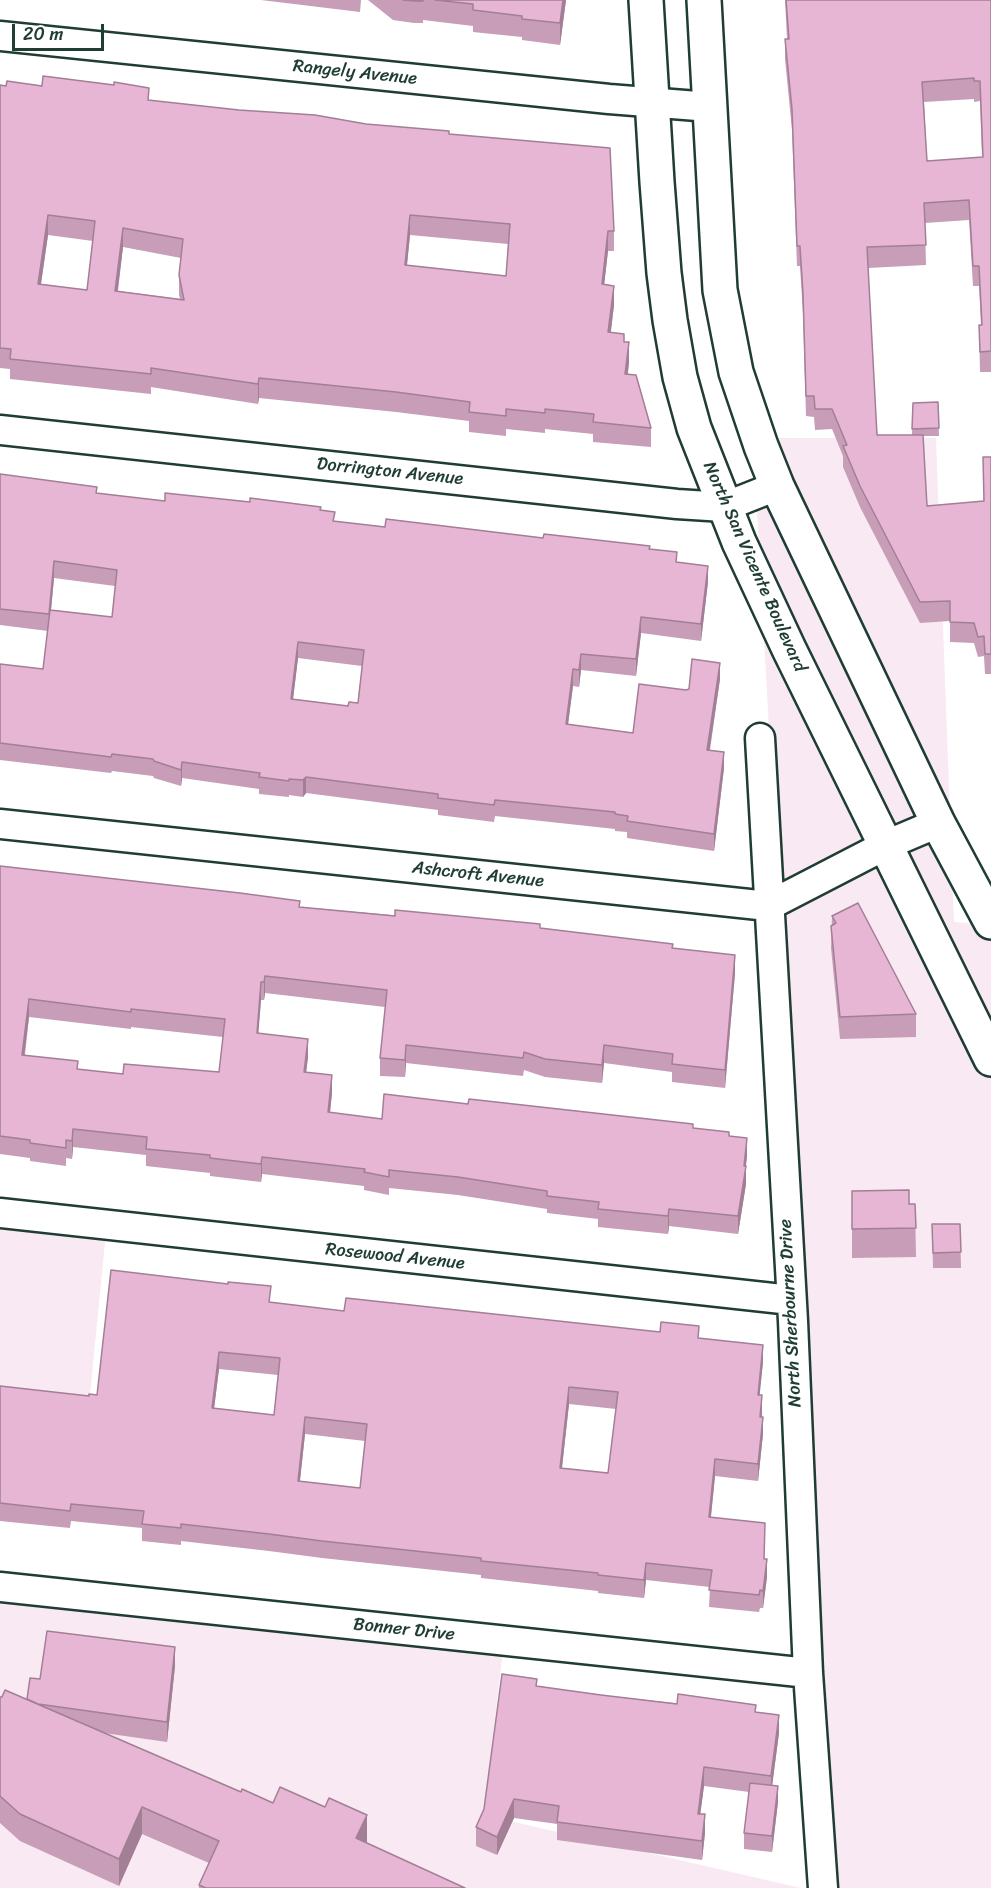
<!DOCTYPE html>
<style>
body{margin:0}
#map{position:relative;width:991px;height:1888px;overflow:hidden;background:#fff;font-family:Sriracha,sans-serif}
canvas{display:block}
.scale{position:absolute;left:12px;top:24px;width:92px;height:27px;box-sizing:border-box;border:3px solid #1f3d34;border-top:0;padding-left:8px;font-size:18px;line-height:21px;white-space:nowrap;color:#1f3d34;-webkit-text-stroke:4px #fff;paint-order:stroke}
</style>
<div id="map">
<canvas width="991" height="1888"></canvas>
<div class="scale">20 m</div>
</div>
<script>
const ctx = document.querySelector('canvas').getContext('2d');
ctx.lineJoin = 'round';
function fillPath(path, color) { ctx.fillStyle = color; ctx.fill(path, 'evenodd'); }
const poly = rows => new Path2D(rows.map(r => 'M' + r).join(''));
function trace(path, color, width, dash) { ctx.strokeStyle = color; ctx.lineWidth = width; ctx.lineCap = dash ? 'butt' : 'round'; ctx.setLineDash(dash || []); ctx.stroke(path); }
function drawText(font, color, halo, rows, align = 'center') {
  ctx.font = font + ' Sriracha,sans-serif'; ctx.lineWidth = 5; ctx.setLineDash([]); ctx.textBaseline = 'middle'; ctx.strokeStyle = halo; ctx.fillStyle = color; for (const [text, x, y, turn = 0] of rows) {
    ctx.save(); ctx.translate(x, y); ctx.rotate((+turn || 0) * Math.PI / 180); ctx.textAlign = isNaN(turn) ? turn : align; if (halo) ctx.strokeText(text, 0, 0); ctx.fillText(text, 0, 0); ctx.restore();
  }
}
fillPath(poly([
 [753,438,936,438,954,922,991,925,991,1888,828,1888,806,1402],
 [0,1216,106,1232,89,1405,0,1392],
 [0,1578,505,1632,484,1815,801,1888,0,1888]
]), '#f8e9f2');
const minor = poly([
 [0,36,609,99,710,107],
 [0,430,677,504,724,507,777,486],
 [760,738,793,1321,808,1673,823,1888],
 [0,824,768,906,886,845,938,823],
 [0,1213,791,1300],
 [0,1587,808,1673]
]);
const secondary = poly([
 [646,0,657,182,664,273,670,320,680,377,694,428,739,542,789,649,991,1059],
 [704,0,720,290,736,372,761,446,777,486,938,823,991,922]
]);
trace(minor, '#1f3d34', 33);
trace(secondary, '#1f3d34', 38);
trace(minor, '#fff', 28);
trace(secondary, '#fff', 33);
fillPath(poly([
 [261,0,361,0,360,12],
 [368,0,566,0,560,45,522,40,522,37,473,32,473,26,423,20,423,23,414,23,393,20],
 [785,0,991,0,991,372,980,372,979,325,981,325,979,286,973,286,969,220,925,223,926,265,868,268,877,435,912,435,913,403,938,402,939,436,923,436,927,506,983,501,991,457,991,674,985,674,984,656,978,657,974,643,950,642,950,621,920,623,860,507,843,467,843,456,832,429,815,430,814,417,806,416,803,314,800,266,797,266,792,130,785,59,785,39,787,39],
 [974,99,974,102,980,101,982,157,927,161,924,102],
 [0,85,366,124,449,134,614,231,614,251,608,251,604,284,614,305,611,332,624,342,629,362,628,374,651,428,651,447,593,442,593,434,545,429,545,433,506,429,506,436,469,432,469,421,396,412,259,398,258,404,151,387,151,394,10,379,10,369,0,368],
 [48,235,93,241,87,290,41,284],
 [410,235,508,244,506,276,407,265],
 [123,247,181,258,179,275,179,295,180,299,118,291],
 [0,474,97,493,165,501,321,510,335,522,385,527,543,538,650,549,677,562,708,582,701,641,641,633,636,676,581,670,579,687,573,686,568,724,633,733,686,690,720,679,710,750,724,768,714,851,627,838,627,832,615,831,615,829,495,816,494,822,438,815,438,810,306,793,303,797,289,795,289,797,259,794,259,789,182,778,181,786,154,778,153,776,112,771,111,773,0,760,0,664,43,669,48,631,0,625],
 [54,578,115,586,112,617,51,610],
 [298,658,362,666,358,703,348,706,293,699],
 [0,866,300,907,540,928,673,948,735,973,725,1088,672,1082,672,1072,604,1063,602,1083,545,1077,524,1070,523,1076,406,1063,405,1077,380,1076,380,1058,385,1007,265,993,264,1000,261,1000,258,1033,308,1057,306,1072,332,1093,330,1113,382,1119,693,1128,729,1136,747,1156,746,1166,746,1184,738,1234,669,1226,668,1234,598,1227,598,1219,547,1213,547,1209,458,1195,389,1188,389,1195,364,1190,364,1186,262,1174,261,1182,210,1176,210,1173,146,1166,146,1155,73,1147,72,1159,66,1158,66,1166,30,1161,30,1158,0,1154],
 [29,1017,131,1029,131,1027,223,1037,219,1072,123,1074,78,1069,25,1055],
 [832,916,916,1014,916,1037,840,1039,831,948],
 [852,1191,909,1204,915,1204,916,1257,852,1258],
 [932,1224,960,1224,961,1268,933,1268],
 [271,1303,344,1311,699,1338,763,1362,759,1395,762,1412,763,1434,758,1481,715,1476,711,1517,765,1540,764,1559,767,1577,763,1608,760,1608,759,1612,709,1607,710,1587,646,1580,644,1598,598,1593,598,1591,481,1578,481,1575,322,1558,269,1551,181,1541,181,1545,142,1541,142,1528,71,1521,70,1528,0,1521,0,1386,89,1396,97,1395],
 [219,1369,278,1375,274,1415,214,1408],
 [569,1404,616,1409,608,1473,562,1468],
 [305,1434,365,1441,360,1488,300,1481],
 [175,1666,167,1742,104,1733,241,1792,273,1803,367,1842,366,1843,465,1888,199,1888,199,1885,209,1863,142,1834,119,1886,20,1841,0,1823,0,1697,27,1699,40,1679],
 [537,1686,601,1695,756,1712,779,1733,772,1786,778,1802,772,1852,744,1849,744,1833,749,1792,704,1786,700,1814,705,1833,702,1860,557,1840,557,1824,514,1818,497,1855,476,1846,476,1827]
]), '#c79db7');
fillPath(poly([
 [563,0,566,0,560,45,560,23],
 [48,215,48,235,38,304,38,284],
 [410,215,410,235,405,284,405,265],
 [123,228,123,247,115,311,115,291],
 [608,231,608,251,602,304,602,284],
 [614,286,614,305,608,352,608,332],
 [629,342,629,362,625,393,625,374],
 [259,378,259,398,258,404,258,384],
 [54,561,54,578,49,631,49,614],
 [708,566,708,582,701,641,701,624],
 [641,617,641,633,636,676,636,659],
 [298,642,298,658,291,716,291,699],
 [581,654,581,670,579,687,579,670],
 [720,663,720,679,707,766,707,750],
 [573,669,573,686,566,740,566,724],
 [724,752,724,768,714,851,714,834],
 [182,762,182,778,181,786,181,770],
 [306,777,306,793,303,797,303,780],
 [735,955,735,973,725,1088,725,1070],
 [265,976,265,993,264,1000,264,982],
 [261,982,261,1000,257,1051,257,1033],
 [29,999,29,1017,22,1072,22,1055],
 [308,1039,308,1057,304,1090,304,1072],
 [406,1045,406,1063,405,1077,405,1060],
 [604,1045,604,1063,602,1083,602,1065],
 [332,1075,332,1093,328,1130,328,1112],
 [73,1129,73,1147,72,1159,72,1141],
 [747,1138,747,1156,745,1171,746,1166,746,1184,738,1234,738,1216],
 [262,1157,262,1174,261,1182,261,1164],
 [669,1209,669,1226,668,1234,668,1216],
 [763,1345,763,1362,758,1412,758,1395],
 [219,1352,219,1369,212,1425,212,1408],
 [569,1387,569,1404,560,1485,560,1468],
 [762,1395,762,1412,760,1434,760,1417],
 [305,1417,305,1434,298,1498,298,1481],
 [763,1417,763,1434,758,1481,758,1464],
 [715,1459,715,1476,709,1534,709,1517],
 [767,1559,767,1577,763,1608,763,1591],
 [646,1563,646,1580,644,1598,644,1580],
 [175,1647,175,1666,167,1742,167,1722],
 [779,1715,779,1733,771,1794,771,1776],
 [704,1767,704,1786,698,1832,698,1814],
 [778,1786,778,1802,772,1852,772,1836],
 [514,1799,514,1818,497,1855,497,1837],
 [142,1807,142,1834,119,1886,119,1859],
 [705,1814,705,1833,702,1860,702,1841],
 [367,1815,367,1842,356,1865,356,1838]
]), '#a27f95');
const building = poly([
 [403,0,423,0,423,1,414,1,403,0],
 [435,0,563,0,560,23,522,19,522,16,473,10,473,4,435,0],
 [786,0,991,0,991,351,980,352,979,325,982,325,979,266,973,266,969,200,924,203,926,245,867,247,877,435,923,435,927,506,984,501,983,457,991,457,991,654,985,654,984,636,978,637,974,623,950,622,950,601,920,602,860,486,843,446,847,445,832,409,815,409,814,396,806,396,803,294,800,246,797,246,792,109,785,39,789,39,786,0],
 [974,78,974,81,980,81,983,157,927,161,922,82,974,78],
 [43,76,114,85,114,82,149,88,148,100,239,110,315,115,366,124,449,131,449,134,610,148,614,231,608,231,602,284,614,286,608,332,624,334,624,342,629,342,625,374,636,375,651,428,593,422,594,414,545,409,545,413,506,409,506,416,469,412,470,402,396,392,259,378,258,384,151,368,151,374,10,359,11,349,0,348,0,85,6,86,7,81,42,86,43,76],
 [48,215,95,221,87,290,38,284,48,215],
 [410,215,510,224,506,276,405,265,410,215],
 [123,228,183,239,179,275,184,300,115,291,123,228],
 [938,402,939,428,912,429,913,403,938,402],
 [0,474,97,487,96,493,165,501,165,493,250,502,250,498,321,507,320,510,335,512,333,521,385,527,386,519,543,538,544,534,650,546,649,549,677,552,676,562,708,566,701,624,641,617,636,659,581,654,579,670,573,669,566,724,633,733,639,684,686,690,689,689,692,659,720,663,707,750,724,752,714,834,627,821,628,816,615,814,615,812,495,800,494,805,438,798,438,794,306,777,303,780,289,779,289,781,259,777,260,773,182,762,181,770,154,761,153,759,112,754,111,757,0,743,0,664,43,669,50,610,112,617,117,570,54,561,49,614,0,609,0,474],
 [298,642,364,650,358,703,349,702,348,706,291,699,298,642],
 [0,866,240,893,300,901,299,907,395,916,395,910,540,924,540,928,673,944,672,948,735,955,725,1070,672,1064,673,1054,604,1045,602,1065,545,1059,524,1052,523,1058,406,1045,405,1060,380,1058,387,990,265,976,264,982,261,982,257,1033,308,1039,304,1072,332,1075,328,1112,382,1119,384,1094,468,1104,469,1099,693,1124,693,1128,729,1132,729,1136,747,1138,744,1166,746,1166,738,1216,669,1209,668,1216,598,1209,599,1202,547,1196,547,1191,458,1177,389,1170,389,1177,364,1172,365,1169,262,1157,261,1164,210,1158,210,1155,146,1149,147,1137,73,1129,72,1141,66,1140,66,1148,30,1143,30,1140,0,1136,0,866],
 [29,999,131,1012,131,1009,225,1019,219,1072,124,1064,123,1074,77,1069,78,1061,22,1055,29,999],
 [858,903,916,1014,840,1017,831,926,836,923,832,916,858,903],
 [909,1190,909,1204,915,1204,916,1228,852,1229,852,1191,909,1190],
 [932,1224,960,1224,961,1252,933,1253,932,1224],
 [111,1270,228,1284,228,1282,271,1286,269,1302,344,1311,346,1298,660,1332,661,1322,699,1326,698,1338,763,1345,758,1395,762,1395,760,1417,763,1417,758,1464,715,1459,709,1517,765,1523,764,1559,767,1559,763,1591,760,1590,759,1595,709,1590,712,1570,646,1563,644,1580,598,1575,598,1573,481,1561,481,1558,322,1541,269,1534,181,1524,181,1528,142,1524,144,1511,71,1504,70,1511,0,1503,0,1386,89,1396,89,1394,97,1395,111,1270],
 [219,1352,280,1358,274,1415,212,1408,219,1352],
 [569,1387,618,1392,608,1473,560,1468,569,1387],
 [305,1417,367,1424,360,1488,298,1481,305,1417],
 [47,1631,175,1647,167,1722,38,1704,27,1699,30,1678,40,1679,47,1631],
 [502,1674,537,1679,536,1686,601,1695,677,1704,678,1694,756,1705,755,1712,779,1715,771,1776,704,1767,698,1814,705,1814,702,1841,557,1822,559,1806,514,1799,497,1837,476,1827,484,1809,502,1674],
 [5,1690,241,1792,242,1789,273,1803,280,1787,325,1807,329,1798,367,1815,356,1838,465,1888,206,1888,199,1885,219,1841,142,1807,119,1859,20,1814,0,1796,0,1697,2,1697,5,1690],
 [750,1783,778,1786,772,1836,744,1833,750,1783]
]);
fillPath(building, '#e7b6d5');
trace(building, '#a27f95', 1.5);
drawText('18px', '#1f3d34', '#fff', [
 ["Rangely Avenue",355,73,6],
 ["Dorrington Avenue",390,472,6],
 ["North San Vicente Boulevard",754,567,66],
 ["Ashcroft Avenue",478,875,6],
 ["Rosewood Avenue",395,1257,6],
 ["North Sherbourne Drive",791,1313,-93],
 ["Bonner Drive",404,1630,6]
]);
</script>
